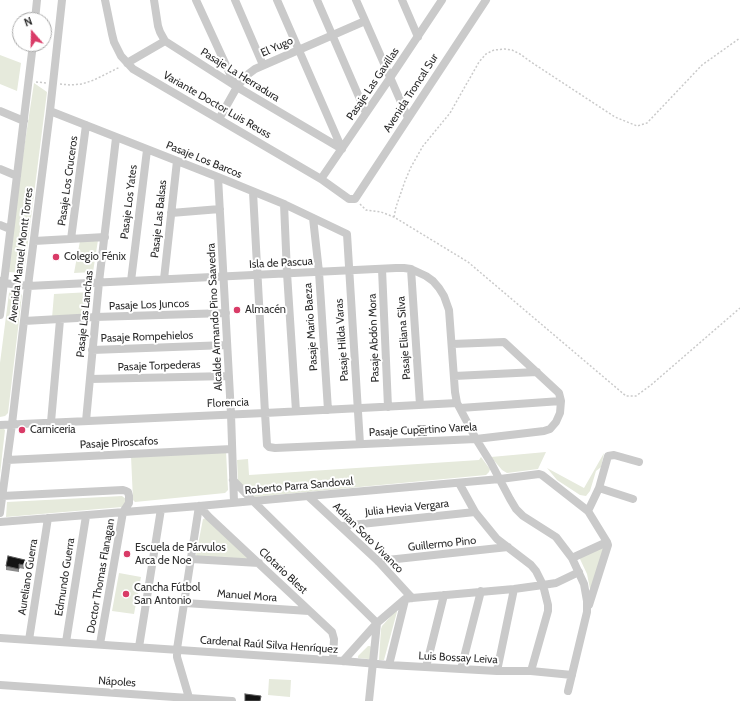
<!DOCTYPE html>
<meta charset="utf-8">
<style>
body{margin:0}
#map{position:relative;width:740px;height:701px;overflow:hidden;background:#fff;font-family:Cabin,sans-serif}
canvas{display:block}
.north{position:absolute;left:12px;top:12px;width:40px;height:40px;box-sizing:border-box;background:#fff;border:1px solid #ababab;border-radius:50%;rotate:340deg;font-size:11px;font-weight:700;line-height:16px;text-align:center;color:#2d2d2d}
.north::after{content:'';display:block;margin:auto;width:14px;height:18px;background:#d93b67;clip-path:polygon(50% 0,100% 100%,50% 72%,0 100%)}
</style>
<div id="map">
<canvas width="740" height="701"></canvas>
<div class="north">N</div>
</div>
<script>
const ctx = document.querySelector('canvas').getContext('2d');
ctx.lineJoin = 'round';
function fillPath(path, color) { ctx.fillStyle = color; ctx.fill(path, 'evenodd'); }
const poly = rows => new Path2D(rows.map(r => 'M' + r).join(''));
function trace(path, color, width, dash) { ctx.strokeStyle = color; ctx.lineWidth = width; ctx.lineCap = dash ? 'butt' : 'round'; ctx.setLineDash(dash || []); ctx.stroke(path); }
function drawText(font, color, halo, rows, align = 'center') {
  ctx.font = font + ' Cabin,sans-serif'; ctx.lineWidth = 4; ctx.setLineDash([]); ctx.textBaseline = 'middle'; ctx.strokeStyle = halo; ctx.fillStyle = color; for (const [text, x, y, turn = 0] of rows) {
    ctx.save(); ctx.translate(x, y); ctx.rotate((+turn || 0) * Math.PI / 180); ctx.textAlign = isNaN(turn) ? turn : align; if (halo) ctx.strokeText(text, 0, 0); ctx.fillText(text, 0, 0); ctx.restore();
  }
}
fillPath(poly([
 [0,55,21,63,17,91,0,84],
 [34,83,47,92,24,273,9,272,19,181],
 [98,240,93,272,74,273,80,241],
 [15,290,20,292,22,295,8,413,5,416,0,417,0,363,9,293,11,291],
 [91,292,89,315,52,318,54,294],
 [0,427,2,427,5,430,0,474],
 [226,451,228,490,225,493,135,502,133,500,131,456],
 [546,452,538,469,507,473,502,470,491,457],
 [604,453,601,467,596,471,590,491,586,496,580,495,557,480,547,468,584,488],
 [481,457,490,469,489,472,486,475,254,497,238,483,237,460,248,459,249,475,479,460],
 [122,496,126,499,126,502,122,507,6,517,7,502],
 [206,518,250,559,198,557,196,555,203,519],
 [604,544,606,548,591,594,587,574,580,559,580,557],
 [119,573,141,577,134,614,112,611],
 [398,608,384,660,379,660,381,629,382,626],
 [368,646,370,646,371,647,370,659,368,659,358,658,358,656],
 [269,679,291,680,290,697,268,695]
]), '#e6eadc');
trace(poly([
 [36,82,47,83],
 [60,84,70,85,82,84,94,80,120,67],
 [360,204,366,210,381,212,394,217,468,262,626,396,636,396,651,385,740,308],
 [394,217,396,207,405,181,411,167,423,146,450,113,479,62,486,54,494,50,505,49,512,50,520,54,531,62,615,117,637,126,647,123,702,65,740,38]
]), '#cacaca', 1.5, [2, 2]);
trace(poly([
 [105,0,112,34,114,42,121,56,133,69,321,179,349,199,355,199,486,0],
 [154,0,158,26,160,32,165,41,237,87,342,149],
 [196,0,236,87],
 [235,0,263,65],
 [277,0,342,149],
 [317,0,366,113],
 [356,0,408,118],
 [402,0,418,37],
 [35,20,37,0],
 [127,63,165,41],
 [0,111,24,121],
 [50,111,218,177,284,204,347,234,360,444],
 [219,119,237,87,247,75,255,69,365,21],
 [0,169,17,176],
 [218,177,231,414,234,502],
 [321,179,390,78,442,0],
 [253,192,265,413,267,445,269,447,275,448,476,439,544,431,550,429,556,422,560,413,561,401,559,393,504,342,452,344],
 [284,204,287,273,296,411],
 [171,213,220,209],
 [313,218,319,272,328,410],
 [0,225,10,229],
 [71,239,86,125],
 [34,241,105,237],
 [382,269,388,407],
 [411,269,420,405],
 [164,279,177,161],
 [0,281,4,283,28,286,396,268,404,268,411,269,426,276,433,281,439,288,444,296,449,310,455,392,457,403,476,439,491,463,510,499,516,509,523,516,556,537,572,558,584,584,587,601,587,612,568,691],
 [131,281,147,150],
 [0,315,33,44],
 [24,321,95,317,226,313],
 [92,350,227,345],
 [454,376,537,372],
 [90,379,229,376],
 [460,408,561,401],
 [86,421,99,282,116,138],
 [51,422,60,320],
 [0,425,265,413,457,403],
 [7,460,232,449],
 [233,480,253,501,377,623,369,701],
 [459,483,475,512,497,539,531,565,536,571,543,585,548,605,548,611,531,671],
 [599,488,633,499],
 [2,496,123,490,126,491,128,492,129,496,129,503,123,512,100,644],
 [308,496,378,561,412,598],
 [199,506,209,517,332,632,334,639,333,660],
 [588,511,599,488,608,456,614,455,639,462],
 [0,513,12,424,28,286,50,111,62,0],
 [0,522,199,506,308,496,500,479,539,474,542,475,588,511,607,542,608,545,589,605],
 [342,526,475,512],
 [572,558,607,542],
 [191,559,259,563],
 [378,561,508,547],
 [185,603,309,611],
 [0,638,343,661,389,665,497,671,531,671,572,675],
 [29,640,48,518],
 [66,642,86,516],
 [139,647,161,509],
 [343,661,377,623,405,599,412,598,514,589,543,585,556,583,579,572],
 [389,665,405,600],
 [426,667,444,595],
 [461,669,481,591],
 [497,671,514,589],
 [0,685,232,701],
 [190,701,177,657,177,649,199,506]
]), '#cacaca', 8);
fillPath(poly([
 [418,426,426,426,427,436,418,436],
 [25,563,24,569,19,568,19,572,6,570,6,566]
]), '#8a8a8a');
const building = poly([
 [418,426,426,426,427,432,418,432,418,426],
 [8,556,25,560,24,565,19,564,19,569,6,566,8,556],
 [245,694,261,696,260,701,245,701,245,694]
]);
fillPath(building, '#141414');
trace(building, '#5a5a5a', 1);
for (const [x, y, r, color] of [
 [56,257,4,"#d93b67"],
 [237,310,4,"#d93b67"],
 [22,430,4,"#d93b67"],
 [127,554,4,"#d93b67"],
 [126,594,4,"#d93b67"]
]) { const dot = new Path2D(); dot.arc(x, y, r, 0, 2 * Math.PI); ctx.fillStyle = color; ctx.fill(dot); trace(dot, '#fff', 1.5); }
drawText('11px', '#2d2d2d', '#fff', [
 ["El Yugo",277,47,-24],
 ["Pasaje La Herradura",240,75,32],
 ["Pasaje Las Gavillas",373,84,-56],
 ["Avenida Troncal Sur",411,93,-57],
 ["Variante Doctor Luis Reuss",217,105,30],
 ["Pasaje Los Barcos",204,160,22],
 ["Pasaje Los Cruceros",68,181,-82],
 ["Pasaje Los Yates",129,202,-83],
 ["Pasaje Las Balsas",159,219,-84],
 ["Avenida Manuel Montt Torres",21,255,-83],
 ["Isla de Pascua",281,263,-3],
 ["Pasaje Los Juncos",149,305,-2],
 ["Pasaje Las Lanchas",85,314,-84],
 ["Alcalde Armando Pino Saavedra",215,317,-93],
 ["Pasaje Mario Baeza",311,327,-94],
 ["Pasaje Rompehielos",147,337,-2],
 ["Pasaje Abdón Mora",374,338,-92],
 ["Pasaje Eliana Silva",404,338,-94],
 ["Pasaje Hilda Varas",342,340,-94],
 ["Pasaje Torpederas",159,366,-2],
 ["Florencia",228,403,-2],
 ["Pasaje Cupertino Varela",423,430,-3],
 ["Pasaje Piroscafos",119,443,-3],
 ["Roberto Parra Sandoval",299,486,-5],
 ["Julia Hevia Vergara",407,508,-6],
 ["Adrian Soto Vivanco",368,538,45],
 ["Guillermo Pino",442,544,-6],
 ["Clotario Blest",283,571,43],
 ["Doctor Thomas Flanagan",101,576,-80],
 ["Aureliano Guerra",28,577,-81],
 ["Edmundo Guerra",65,577,-81],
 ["Manuel Mora",247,596,4],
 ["Cardenal Raúl Silva Henríquez",269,645,4],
 ["Luis Bossay Leiva",458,658,3],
 ["Nápoles",117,682,4]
]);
drawText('11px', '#2d2d2d', '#fff', [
 ["Colegio Fénix",64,257],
 ["Almacén",245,310],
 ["Carniceria",30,430],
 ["Escuela de Párvulos",135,548],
 ["Arca de Noe",135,561],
 ["Cancha Fútbol",134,588],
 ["San Antonio",134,601]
], 'left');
</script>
